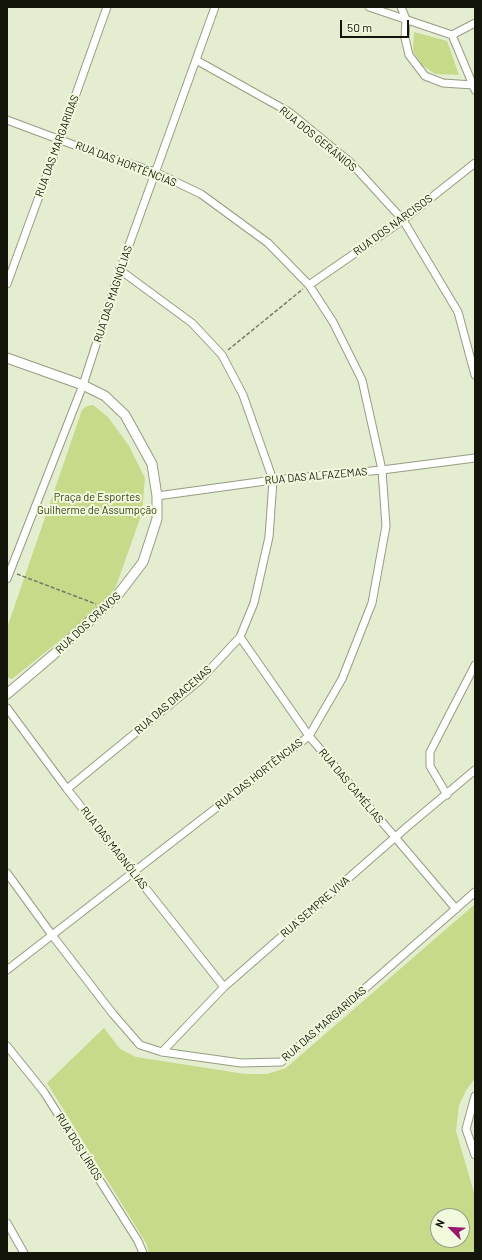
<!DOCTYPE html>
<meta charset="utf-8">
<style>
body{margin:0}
#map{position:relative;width:482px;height:1260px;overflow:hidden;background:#e4edd0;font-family:Barlow,sans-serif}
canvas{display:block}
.frame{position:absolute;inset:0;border:8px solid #13150b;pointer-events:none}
.north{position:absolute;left:430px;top:1208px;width:40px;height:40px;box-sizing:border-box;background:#f2fadd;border:1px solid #999e89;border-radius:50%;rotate:294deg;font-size:11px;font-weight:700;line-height:16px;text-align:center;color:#13150b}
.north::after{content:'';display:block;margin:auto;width:14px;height:18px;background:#99176d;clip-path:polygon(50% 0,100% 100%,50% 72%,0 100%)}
.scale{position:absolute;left:340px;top:20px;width:69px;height:18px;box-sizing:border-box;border:2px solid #13150b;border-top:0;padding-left:5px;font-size:12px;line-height:14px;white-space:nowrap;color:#13150b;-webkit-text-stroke:3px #f2fadd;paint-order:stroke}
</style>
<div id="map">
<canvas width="482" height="1260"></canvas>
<div class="frame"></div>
<div class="north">N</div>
<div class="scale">50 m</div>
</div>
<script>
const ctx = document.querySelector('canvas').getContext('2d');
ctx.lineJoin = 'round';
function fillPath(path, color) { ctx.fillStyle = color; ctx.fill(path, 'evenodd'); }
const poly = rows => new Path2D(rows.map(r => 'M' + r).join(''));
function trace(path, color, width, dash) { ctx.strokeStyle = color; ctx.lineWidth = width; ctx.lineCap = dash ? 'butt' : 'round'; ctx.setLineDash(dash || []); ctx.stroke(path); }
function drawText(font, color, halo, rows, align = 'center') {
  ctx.font = font + ' Barlow,sans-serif'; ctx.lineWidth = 4; ctx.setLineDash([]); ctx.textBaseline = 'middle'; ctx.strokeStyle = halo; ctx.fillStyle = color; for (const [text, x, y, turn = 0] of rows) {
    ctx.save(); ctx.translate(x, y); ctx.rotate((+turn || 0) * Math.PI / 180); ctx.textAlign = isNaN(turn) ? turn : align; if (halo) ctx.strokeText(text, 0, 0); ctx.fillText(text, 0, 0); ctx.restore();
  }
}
fillPath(poly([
 [414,32,447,41,459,75,435,74,422,65,413,51],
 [93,405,108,417,129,446,145,478,142,513,115,589,93,614,12,679,7,677,7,628,82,410,87,406],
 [475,904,475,1078,467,1089,459,1105,456,1131,475,1196,475,1253,149,1253,146,1243,47,1083,104,1028,120,1049,136,1057,245,1074,267,1074,286,1068],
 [438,1216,462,1216,462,1240,438,1240]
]), '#c6da8a');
const minor = poly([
 [369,7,452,35],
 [401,7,406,19,405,38,409,55,425,76,443,83,473,85],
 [452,35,475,90],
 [452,35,475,23],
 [196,60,289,112,350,162,403,220,458,312,475,375],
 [7,120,82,148,155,172,201,194,268,243,309,285,333,322,362,380,382,470,386,526,372,603,342,679,309,736,7,970],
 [7,284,60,139,107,7],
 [309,285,403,220,475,163],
 [157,496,273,480,382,470,475,458],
 [7,579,83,385,120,270,215,7],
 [240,637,309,736,456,909],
 [7,708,67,789,224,987],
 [67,789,200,680,240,637,254,603,269,537,273,480,243,395,222,355,192,323,120,270],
 [447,795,430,766,430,752,475,665],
 [7,873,52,935,113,1014,140,1045,162,1052,241,1063,281,1062,475,892],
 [7,1046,44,1092,138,1241,143,1253],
 [162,1052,224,987,408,826,475,770],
 [475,1096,466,1129,475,1155],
 [7,1223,24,1253]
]);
const tertiary = poly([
 [7,358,83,385,105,396,125,415,152,464,157,496,157,519,143,562,117,596,53,655,7,694]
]);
trace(minor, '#969d82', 9);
trace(tertiary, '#969d82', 11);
trace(poly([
 [228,350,303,289],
 [17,574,96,604]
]), '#767b68', 1.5, [4, 2]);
trace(minor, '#fff', 7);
trace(tertiary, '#fff', 9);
drawText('11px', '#13150b', '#f2fadd', [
 ["RUA DOS GERÂNIOS",318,139,39],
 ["RUA DAS MARGARIDAS",57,146,-70],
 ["RUA DAS HORTÊNCIAS",126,164,21],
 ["RUA DOS NARCISOS",393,225,-36],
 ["RUA DAS MAGNÓLIAS",113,294,-72],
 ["RUA DAS ALFAZEMAS",316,476,-5],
 ["RUA DOS CRAVOS",88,623,-43],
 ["RUA DAS DRACENAS",173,700,-41],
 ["RUA DAS HORTÊNCIAS",259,774,-38],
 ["RUA DAS CAMÉLIAS",351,786,50],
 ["RUA DAS MAGNÓLIAS",114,848,52],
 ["RUA SEMPRE VIVA",315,907,-41],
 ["RUA DAS MARGARIDAS",324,1024,-41],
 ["RUA DOS LÍRIOS",79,1147,58]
]);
drawText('11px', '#363f16', '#f2fadd', [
 ["Praça de Esportes",97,497],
 ["Guilherme de Assumpção",97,510]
]);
</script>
